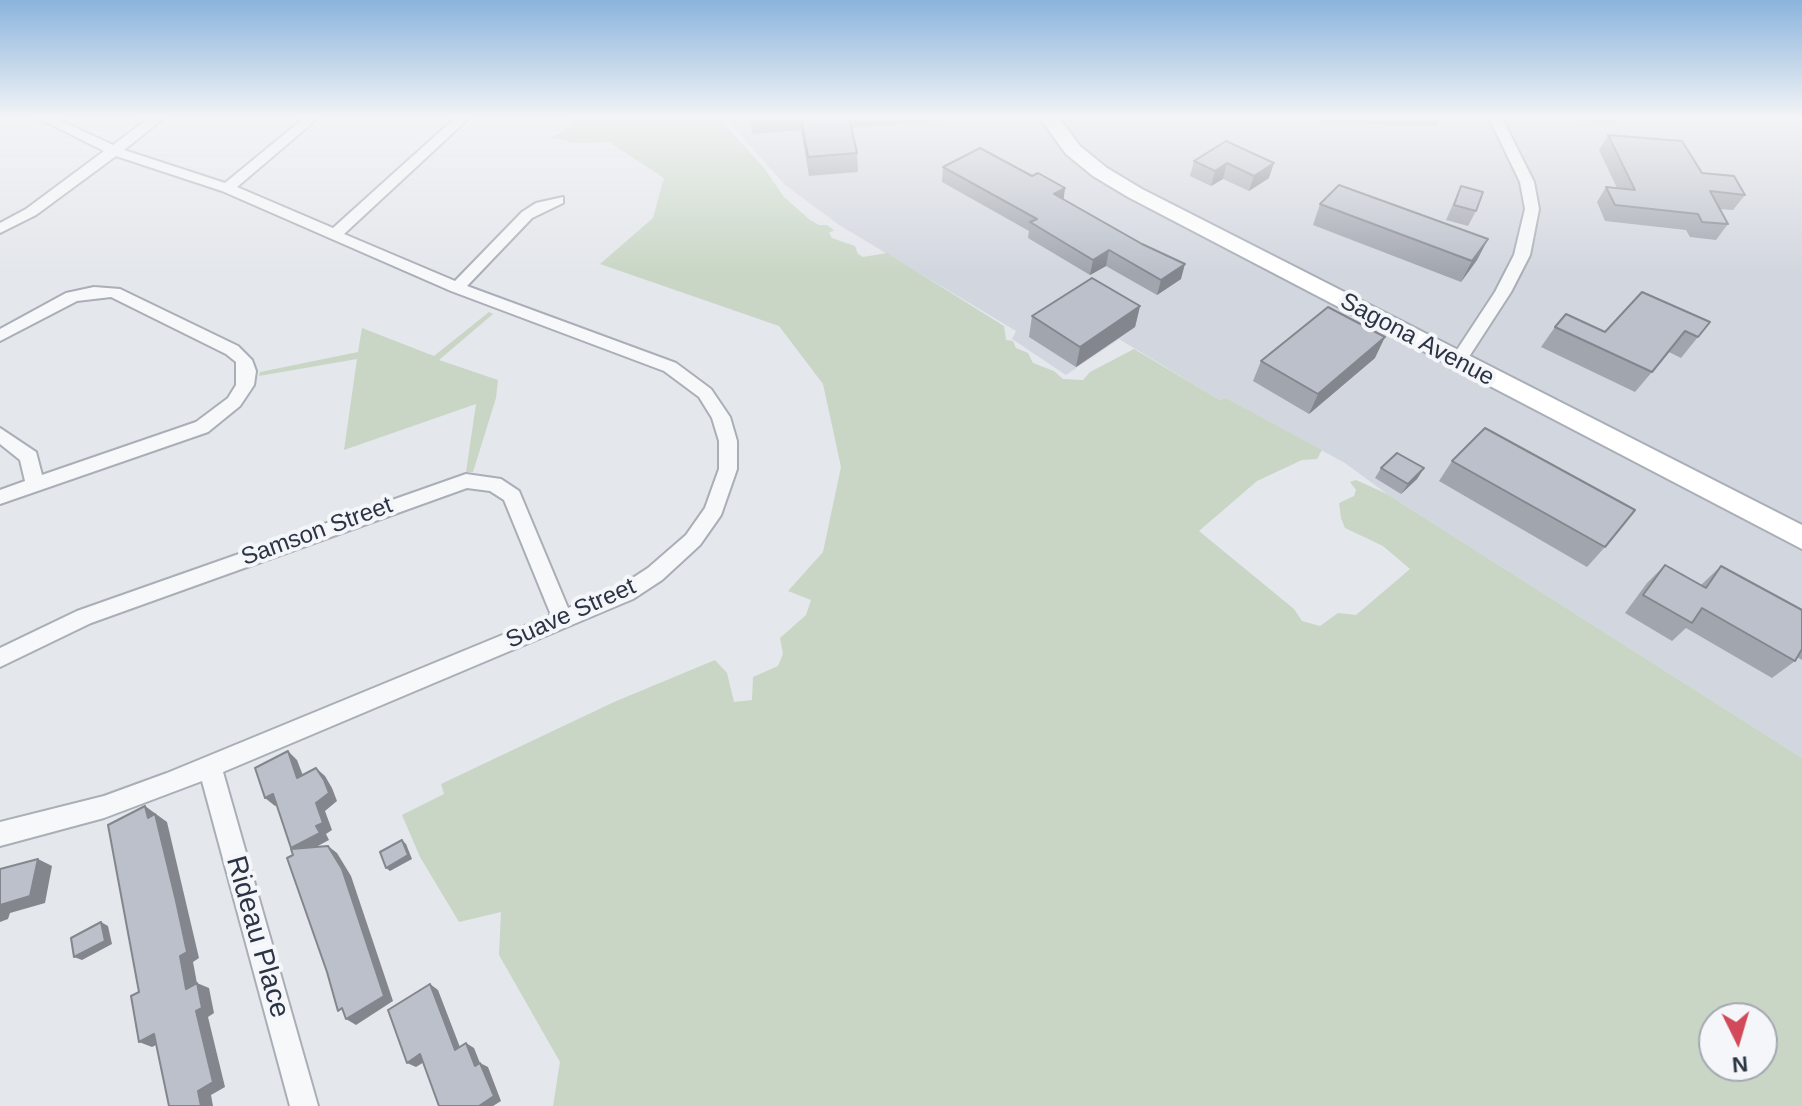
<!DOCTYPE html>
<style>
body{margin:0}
#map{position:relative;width:1802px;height:1106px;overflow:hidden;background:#e4e7ec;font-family:Helvetica,sans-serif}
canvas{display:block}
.north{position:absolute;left:1698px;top:1002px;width:80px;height:80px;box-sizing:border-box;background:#f4f6f9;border:2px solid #a4a8b1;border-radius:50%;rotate:175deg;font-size:22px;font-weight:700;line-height:32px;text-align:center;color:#2b3445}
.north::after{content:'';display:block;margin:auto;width:28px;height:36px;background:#d1495b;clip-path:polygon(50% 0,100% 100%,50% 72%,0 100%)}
</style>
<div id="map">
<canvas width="1802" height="1106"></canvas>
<div class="north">N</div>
</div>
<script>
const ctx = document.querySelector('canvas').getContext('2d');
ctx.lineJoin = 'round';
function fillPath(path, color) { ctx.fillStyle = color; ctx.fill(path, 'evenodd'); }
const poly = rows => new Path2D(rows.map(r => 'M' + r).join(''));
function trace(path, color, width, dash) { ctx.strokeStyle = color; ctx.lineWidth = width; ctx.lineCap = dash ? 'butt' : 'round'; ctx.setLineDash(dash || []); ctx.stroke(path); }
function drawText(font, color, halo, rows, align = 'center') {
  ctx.font = font + ' Helvetica,sans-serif'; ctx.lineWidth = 8; ctx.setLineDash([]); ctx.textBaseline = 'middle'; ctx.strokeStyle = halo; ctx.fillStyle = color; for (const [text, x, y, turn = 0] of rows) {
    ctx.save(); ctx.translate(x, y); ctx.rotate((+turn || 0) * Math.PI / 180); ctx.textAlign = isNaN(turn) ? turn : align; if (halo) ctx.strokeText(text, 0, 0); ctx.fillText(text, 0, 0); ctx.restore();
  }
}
fillPath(poly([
 [725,118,1802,118,1802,758,1387,494,1345,463,1226,398,1220,400,1119,339,1066,375,1012,339,1016,331,839,225,785,185]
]), '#d2d6de');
fillPath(poly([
 [575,118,719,118,764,168,784,197,810,220,819,225,827,225,834,230,829,233,832,238,855,246,858,254,863,257,887,253,1004,326,1006,340,1013,341,1016,348,1028,353,1033,363,1054,371,1063,379,1083,380,1090,372,1134,349,1220,400,1226,398,1322,450,1317,459,1302,460,1257,481,1199,531,1294,609,1302,621,1320,626,1338,613,1356,615,1410,569,1383,546,1345,528,1341,518,1339,503,1354,496,1356,490,1350,482,1356,480,1387,494,1802,758,1802,1106,553,1106,560,1062,499,955,501,912,459,922,420,857,402,815,444,794,441,784,614,702,715,660,727,673,734,702,752,700,753,677,778,666,783,654,780,638,806,615,811,600,788,591,823,552,841,467,823,384,779,326,600,264,653,218,664,178,609,142,576,143,551,138,572,125],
 [1714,1018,1762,1018,1762,1066,1714,1066],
 [489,312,493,314,439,360,498,380,496,398,473,472,466,472,476,404,344,450,357,359,259,376,260,372,358,352,362,328,434,356]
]), '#c9d6c5');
const minor = poly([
 [38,118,55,118,113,145,149,118,164,118,124,150,225,183,304,118,318,118,237,187,333,228,455,118,469,118,344,234,455,281,522,212,536,203,563,197,563,203,532,218,467,286,676,363,711,389,730,417,737,441,737,469,721,515,700,545,662,580,633,599,223,772,318,1106,290,1106,202,781,104,818,0,846,0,822,104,796,167,773,551,615,504,500,490,491,467,488,91,623,0,667,0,648,77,611,466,474,501,479,519,491,568,608,619,587,648,568,686,535,705,508,719,469,719,441,712,418,699,397,664,371,451,291,222,191,116,156,36,215,0,233,0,223,26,209,104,151,38,118],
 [1489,118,1502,118,1534,182,1539,209,1530,255,1511,292,1463,366,1457,368,1449,362,1495,292,1514,255,1525,209,1520,182,1489,118],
 [94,287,120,289,238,346,252,360,256,371,254,385,240,406,208,432,0,504,0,490,25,481,20,460,0,444,0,428,36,452,42,475,196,422,228,398,236,385,236,362,226,354,111,297,77,301,0,341,0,329,66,293,94,287]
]);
const secondary = poly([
 [1040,118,1059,118,1080,146,1107,168,1142,189,1802,525,1802,549,1128,197,1093,176,1066,154,1040,118]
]);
trace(minor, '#a9aeb7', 4);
trace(secondary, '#a9aeb7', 4);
fillPath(minor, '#f7f8fa');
fillPath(secondary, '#fff');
fillPath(poly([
 [750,118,966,118,851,128,857,153,858,172,809,176,801,130,752,134],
 [1319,118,1440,118,1436,126,1321,122],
 [1573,118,1617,118,1615,122,1575,121],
 [1608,135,1702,173,1745,195,1733,210,1719,209,1728,224,1716,240,1690,237,1686,230,1605,221,1597,202,1606,187,1617,188,1599,150],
 [1226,141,1269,178,1249,191,1223,179,1211,186,1190,176,1194,161],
 [943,167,1032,176,1065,188,1063,200,1181,279,1157,295,1106,266,1090,275,1028,238,1029,231,942,182],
 [1461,186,1476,211,1468,226,1446,220],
 [1320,204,1488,239,1477,260,1461,282,1313,225],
 [1140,306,1135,327,1076,367,1029,337,1032,316],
 [1710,322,1681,358,1669,352,1635,392,1541,347,1555,327,1605,332],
 [1375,358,1309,414,1253,381,1261,361],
 [1452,461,1605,547,1587,567,1439,481],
 [1381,468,1424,468,1417,479,1401,494,1375,478],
 [1665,565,1701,585,1721,566,1802,610,1802,660,1797,657,1795,661,1772,678,1686,628,1672,641,1625,613,1647,583]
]), '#a1a5ae');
fillPath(poly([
 [1227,163,1223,179,1211,186,1215,171],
 [1274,163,1269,178,1249,191,1254,176],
 [1065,188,1063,204,1054,194],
 [1488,239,1477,260,1461,282,1472,261],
 [1109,250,1106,266,1090,275,1093,260],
 [1185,264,1181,279,1157,295,1161,280],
 [1140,306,1135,327,1076,367,1080,347],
 [1385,337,1375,358,1309,414,1318,394],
 [1424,468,1417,479,1401,494,1408,484],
 [288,751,297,760,307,786,297,778],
 [316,768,325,776,332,788,337,801,325,811,332,830,326,834,329,840,301,855,291,848,316,826],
 [273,794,282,802,275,806,265,798],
 [145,806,167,822,199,958,193,962,199,994,186,989],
 [402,840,406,844,412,859,390,871,386,868],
 [328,846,337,853,351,876,393,1001,356,1025,346,1019],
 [38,859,52,866,45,903,10,913,8,919,0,922,0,905],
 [101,922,108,926,112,944,82,960,74,957],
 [197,983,209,988,214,1013,208,1017,225,1087,211,1095,213,1106,201,1106,198,1091,196,1011],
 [430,984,438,990,463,1055,455,1050],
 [154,1034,168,1039,152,1047,139,1042],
 [466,1043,474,1048,480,1063,488,1067,501,1101,493,1106,479,1106,475,1066],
 [420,1054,429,1059,416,1067,407,1063]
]), '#83868d');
const building = poly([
 [801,118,849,118,857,153,808,157,801,118],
 [1608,135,1682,141,1702,173,1734,176,1745,195,1710,191,1728,224,1702,222,1698,214,1615,205,1606,187,1635,190,1608,135],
 [1226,141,1274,163,1254,176,1227,163,1215,171,1194,161,1226,141],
 [980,148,1032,176,1038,173,1065,188,1054,194,1142,244,1185,264,1161,280,1109,250,1093,260,1030,222,1037,219,943,167,980,148],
 [1339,185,1488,239,1472,261,1320,204,1339,185],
 [1461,186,1483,192,1476,211,1454,205,1461,186],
 [1092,278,1140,306,1080,347,1032,316,1092,278],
 [1642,292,1710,322,1698,337,1685,331,1652,372,1555,327,1566,314,1605,332,1642,292],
 [1328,307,1385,337,1318,394,1261,361,1328,307],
 [1485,428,1635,510,1605,547,1452,461,1485,428],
 [1397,453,1424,468,1408,484,1381,468,1397,453],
 [1665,565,1706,588,1721,566,1802,610,1802,649,1795,661,1702,608,1692,623,1643,595,1665,565],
 [288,751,297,778,316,768,324,780,329,793,316,803,323,823,316,826,320,833,291,848,273,794,265,798,255,768,288,751],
 [145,806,148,818,155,814,176,901,187,952,180,956,186,989,197,983,202,1008,196,1011,213,1082,198,1091,201,1106,169,1106,154,1034,139,1042,131,996,139,992,108,825,145,806],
 [402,840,408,855,386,868,380,852,402,840],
 [328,846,342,869,384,996,346,1019,342,1008,338,1011,327,972,287,858,293,855,291,849,328,846],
 [38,859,30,896,0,905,0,869,38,859],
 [101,922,105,941,74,957,71,938,101,922],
 [430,984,455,1050,466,1043,475,1066,480,1063,494,1096,479,1106,439,1106,420,1054,407,1063,388,1010,430,984]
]);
fillPath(building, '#bbc0ca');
trace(building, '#83868d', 2);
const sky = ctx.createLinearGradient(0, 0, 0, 273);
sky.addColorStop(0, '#8bb4dd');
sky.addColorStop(0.43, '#f3f4f6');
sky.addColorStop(1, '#f3f4f600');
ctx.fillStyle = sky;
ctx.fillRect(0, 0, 1802, 273);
drawText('24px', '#2b3445', '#f4f6f9', [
 ["Sagona Avenue",1417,340,28],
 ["Samson Street",317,532,-20],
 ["Suave Street",571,614,-24]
]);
drawText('28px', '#2b3445', '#f4f6f9', [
 ["Rideau Place",257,937,74]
]);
</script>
